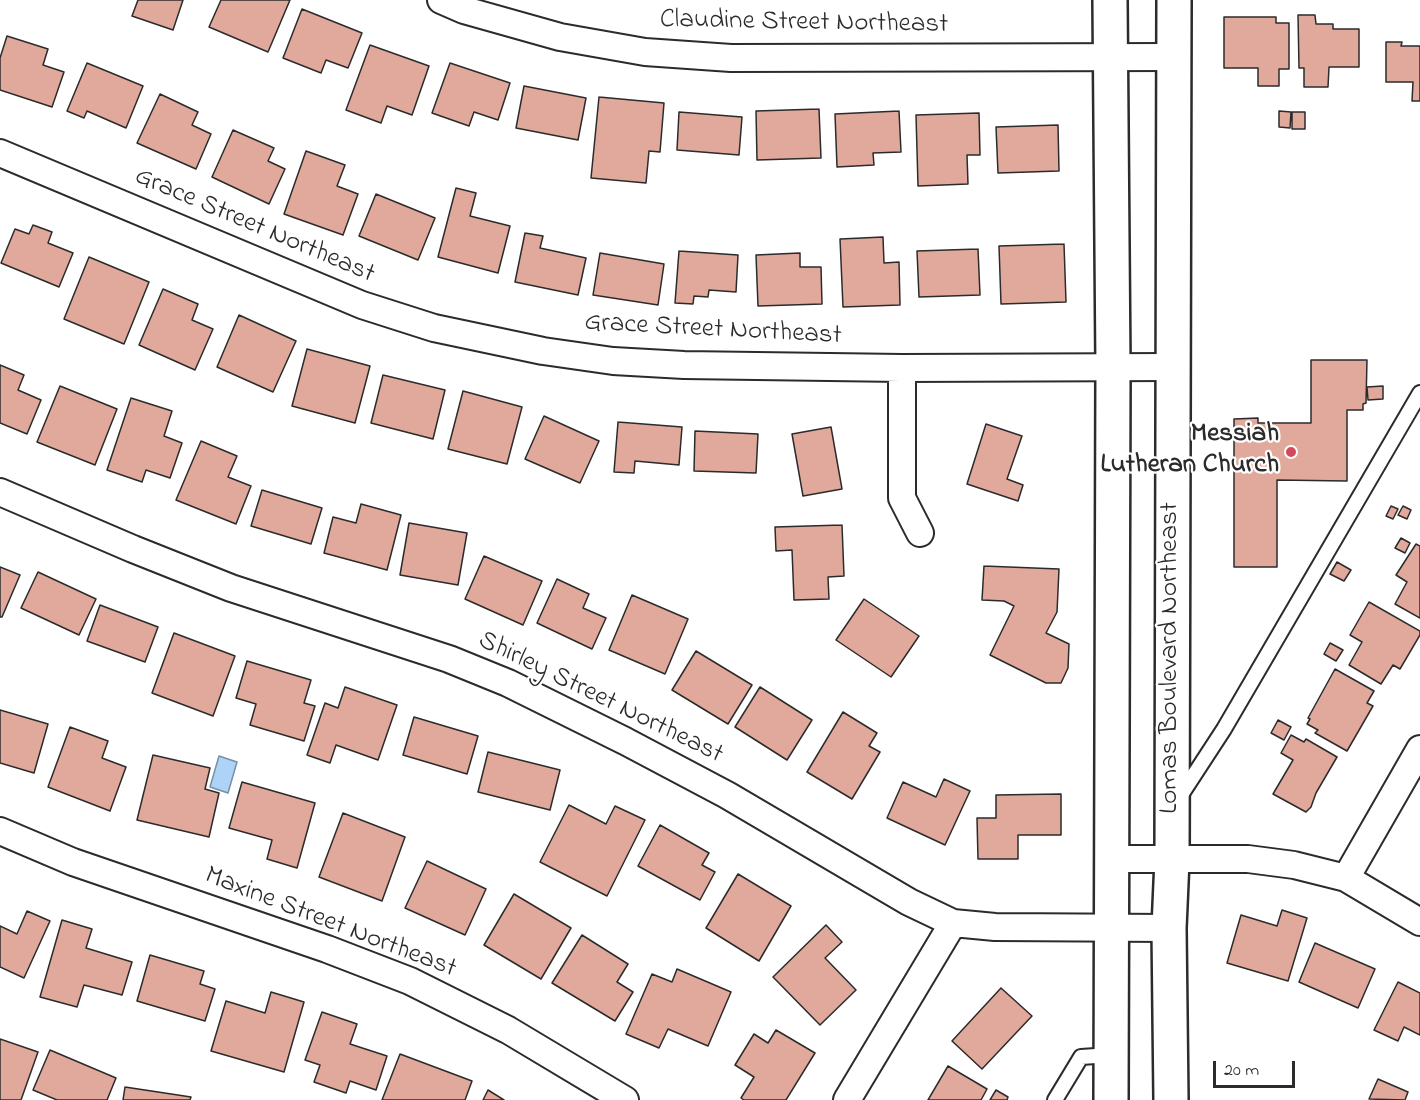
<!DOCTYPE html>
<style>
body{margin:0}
#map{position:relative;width:1420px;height:1100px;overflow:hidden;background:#fff;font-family:"Indie Flower",sans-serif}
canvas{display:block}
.scale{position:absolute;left:1213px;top:1061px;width:82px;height:27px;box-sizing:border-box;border:3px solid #2b2b2b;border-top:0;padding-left:8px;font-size:18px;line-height:21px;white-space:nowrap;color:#2b2b2b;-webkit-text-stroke:4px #fff;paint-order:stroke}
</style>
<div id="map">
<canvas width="1420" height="1100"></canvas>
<div class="scale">20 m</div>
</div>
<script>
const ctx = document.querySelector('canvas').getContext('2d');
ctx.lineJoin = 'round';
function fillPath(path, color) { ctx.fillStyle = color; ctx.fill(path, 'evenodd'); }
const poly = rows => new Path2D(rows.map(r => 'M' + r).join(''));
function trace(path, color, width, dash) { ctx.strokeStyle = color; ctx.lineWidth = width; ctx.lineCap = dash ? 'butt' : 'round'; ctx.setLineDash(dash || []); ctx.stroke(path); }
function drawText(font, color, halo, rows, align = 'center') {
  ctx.font = font + ' "Indie Flower",sans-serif'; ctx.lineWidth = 4.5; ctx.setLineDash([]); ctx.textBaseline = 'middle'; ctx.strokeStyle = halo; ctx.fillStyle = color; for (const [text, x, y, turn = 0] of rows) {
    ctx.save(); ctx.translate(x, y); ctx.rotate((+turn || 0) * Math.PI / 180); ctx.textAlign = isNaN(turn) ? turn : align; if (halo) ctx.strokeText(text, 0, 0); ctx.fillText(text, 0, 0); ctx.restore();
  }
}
const water = poly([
 [219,756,237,762,228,793,210,787,219,756]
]);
fillPath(water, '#add3f7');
trace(water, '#7990a5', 1.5);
const building = poly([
 [138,0,183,0,173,30,132,16,138,0],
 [221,0,290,0,268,52,209,27,221,0],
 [302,9,362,33,348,68,326,60,321,73,283,58,302,9],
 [1298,15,1315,15,1316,24,1333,24,1333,29,1359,29,1359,67,1329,67,1328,87,1304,87,1304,68,1299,68,1298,15],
 [1224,17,1276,17,1276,23,1289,23,1289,69,1279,69,1279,86,1258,86,1258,68,1224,68,1224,17],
 [7,36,48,49,43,65,64,72,52,107,0,90,0,58,7,36],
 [1386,42,1402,42,1401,46,1420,46,1420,101,1412,101,1413,82,1386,82,1386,42],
 [370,45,429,66,412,115,387,106,381,123,346,110,370,45],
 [87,63,143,86,126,128,87,111,84,118,67,111,87,63],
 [450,63,510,83,498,120,474,112,469,126,432,113,450,63],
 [524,86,586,98,578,140,516,128,524,86],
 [160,94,198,112,192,125,211,134,196,169,137,143,160,94],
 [599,97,664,103,660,152,649,151,646,183,591,178,599,97],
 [819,109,821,158,757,160,756,111,819,109],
 [899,111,901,152,873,153,874,165,837,167,835,114,899,111],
 [1279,111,1291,112,1290,128,1279,127,1279,111],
 [679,112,742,117,739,155,677,150,679,112],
 [1292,112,1305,112,1305,129,1292,129,1292,112],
 [979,113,980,155,967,155,968,184,918,186,916,115,979,113],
 [1058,125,1059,171,998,173,996,127,1058,125],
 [233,130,274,148,268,161,285,169,269,204,212,177,233,130],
 [306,151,345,165,337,186,358,194,343,235,284,214,306,151],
 [456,188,476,193,470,216,510,226,498,273,438,257,456,188],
 [376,194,435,218,418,260,359,236,376,194],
 [33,225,52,232,48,243,73,253,59,287,1,263,15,229,29,234,33,225],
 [525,233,543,236,540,248,586,258,578,295,515,282,525,233],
 [883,237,884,263,899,262,900,305,843,307,840,239,883,237],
 [1064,244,1066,302,1001,304,999,246,1064,244],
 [978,249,980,295,919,297,917,251,978,249],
 [679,251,738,255,736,292,709,290,708,297,694,296,693,304,675,303,679,251],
 [600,253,664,264,658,305,593,295,600,253],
 [800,253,800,267,821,267,822,304,758,306,756,255,800,253],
 [89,257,149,282,124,344,64,319,89,257],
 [163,289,198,304,192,320,213,329,195,370,139,345,163,289],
 [239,315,296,341,273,392,217,367,239,315],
 [307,349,370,366,355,423,292,406,307,349],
 [1311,360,1367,360,1366,403,1363,404,1363,410,1347,410,1347,481,1277,480,1277,567,1234,567,1234,419,1258,418,1258,423,1311,423,1311,360],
 [0,365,24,375,18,390,41,400,27,434,0,423,0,365],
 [383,375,445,390,433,439,371,423,383,375],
 [60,386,117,409,95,465,37,442,60,386],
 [1383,386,1383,399,1368,400,1367,387,1383,386],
 [463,391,522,407,507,464,448,449,463,391],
 [131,398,172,411,164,436,182,443,170,478,146,470,142,482,107,470,131,398],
 [544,416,599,441,580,483,525,459,544,416],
 [618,422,682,427,679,465,635,461,634,473,614,472,618,422],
 [986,424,1022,436,1007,479,1023,485,1018,501,967,484,986,424],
 [831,427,842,489,803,496,792,434,831,427],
 [695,431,758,434,756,473,694,471,695,431],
 [201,441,237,456,228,477,251,486,236,524,176,500,201,441],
 [262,490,322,508,311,544,251,526,262,490],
 [361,504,401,515,387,570,324,553,333,517,356,523,361,504],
 [1391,506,1398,509,1393,519,1386,516,1391,506],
 [1403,506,1411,510,1407,519,1398,515,1403,506],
 [409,523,467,533,458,585,400,575,409,523],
 [842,525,844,576,828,577,829,599,794,600,792,550,776,551,775,527,842,525],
 [1401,538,1410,543,1405,553,1395,548,1401,538],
 [1416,544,1420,546,1420,618,1395,604,1407,582,1396,575,1416,544],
 [484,556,542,581,523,625,465,599,484,556],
 [1337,562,1351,570,1344,581,1330,574,1337,562],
 [984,566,1059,569,1057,612,1046,633,1069,644,1068,668,1061,683,1046,683,990,655,1014,606,1004,601,982,600,984,566],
 [0,567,20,575,2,617,0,617,0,567],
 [38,572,96,599,79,635,21,608,38,572],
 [557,579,589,594,583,608,606,618,592,649,537,623,557,579],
 [632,595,688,619,665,674,609,650,632,595],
 [864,599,919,636,891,677,836,640,864,599],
 [1369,602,1420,631,1420,635,1400,669,1393,665,1381,684,1349,665,1362,642,1350,635,1369,602],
 [100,605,158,627,145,662,87,641,100,605],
 [174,633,235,656,213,716,152,693,174,633],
 [1330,643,1343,650,1336,661,1324,654,1330,643],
 [696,651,752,685,728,724,672,690,696,651],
 [247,661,311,680,304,703,315,706,304,741,250,725,256,704,236,698,247,661],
 [1335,669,1374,691,1367,703,1373,706,1347,751,1315,733,1318,730,1307,724,1310,719,1308,718,1335,669],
 [345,687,397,705,378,760,336,745,330,763,307,755,325,703,338,708,345,687],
 [760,687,812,720,787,760,735,727,760,687],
 [0,710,48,724,34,773,0,763,0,710],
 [843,712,877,733,869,746,880,752,852,799,807,772,843,712],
 [414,717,478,736,467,774,403,755,414,717],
 [1278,720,1291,727,1284,740,1271,733,1278,720],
 [70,727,108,741,102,758,126,767,110,811,48,787,70,727],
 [1291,735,1304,742,1306,739,1337,757,1316,793,1311,807,1306,812,1273,794,1293,760,1281,753,1291,735],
 [488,752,560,770,550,810,478,792,488,752],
 [153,755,210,768,205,789,219,793,209,837,137,820,153,755],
 [944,779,970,791,945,845,887,818,903,782,936,797,944,779],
 [242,782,315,803,297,868,267,859,272,840,229,828,242,782],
 [1061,794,1061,835,1018,835,1018,859,978,859,977,818,996,818,996,795,1061,794],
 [569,805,606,824,615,806,645,820,607,896,540,862,569,805],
 [343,813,405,837,382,901,319,877,343,813],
 [660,825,709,853,702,865,715,872,700,900,638,866,660,825],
 [427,861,486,889,465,935,405,908,427,861],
 [738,874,791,906,759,961,706,928,738,874],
 [514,894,571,928,541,979,484,945,514,894],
 [1282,910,1307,918,1288,981,1227,963,1241,915,1277,926,1282,910],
 [27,911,50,921,24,978,0,967,0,926,17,934,27,911],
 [62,920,92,929,86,948,132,962,122,995,84,985,77,1007,40,997,62,920],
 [826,925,842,942,825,958,856,990,820,1025,773,977,826,925],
 [582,935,628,964,617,982,633,992,615,1021,552,983,582,935],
 [1315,943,1375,969,1358,1008,1299,982,1315,943],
 [150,955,204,971,200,984,215,989,205,1021,137,1001,150,955],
 [677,969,731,992,708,1046,668,1029,659,1048,626,1034,652,974,672,982,677,969],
 [1398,982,1420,993,1420,1035,1404,1027,1398,1041,1374,1030,1398,982],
 [1001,988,1032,1016,982,1069,952,1041,1001,988],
 [271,992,304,1002,284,1072,211,1051,226,1001,265,1013,271,992],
 [322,1012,357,1024,350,1044,387,1056,376,1090,350,1081,346,1093,314,1082,320,1065,305,1060,322,1012],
 [776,1030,815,1053,786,1100,744,1100,741,1098,754,1077,735,1065,754,1034,768,1043,776,1030],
 [0,1039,38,1052,21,1100,0,1100,0,1039],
 [50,1050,116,1078,107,1100,57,1100,33,1090,50,1050],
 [400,1054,472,1081,465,1100,382,1100,400,1054],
 [948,1066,987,1089,981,1100,928,1100,948,1066],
 [1378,1079,1408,1092,1405,1100,1369,1099,1378,1079],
 [125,1087,191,1097,190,1100,123,1100,125,1087],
 [488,1090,504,1100,483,1100,488,1090],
 [996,1090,1008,1097,1007,1100,990,1100,996,1090]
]);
fillPath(building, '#e1a99b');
trace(building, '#2b2b2b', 1.5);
const service = poly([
 [1179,798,1224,729,1420,393],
 [1055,1100,1081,1057,1111,1055]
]);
const minor = poly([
 [441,0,464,10,560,37,645,52,731,58,1174,57],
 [0,153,362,305,434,328,543,351,613,361,684,365,902,368,1172,367],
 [902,368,902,498,920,533],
 [0,492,133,549,231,588,449,659,508,683,625,741,727,795,909,902,953,923,995,927,1169,928],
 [0,831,73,862,327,949,410,981,508,1030,625,1100],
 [1112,859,1248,859,1294,865,1346,878,1420,922],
 [1346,878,1420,749],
 [847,1100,953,923]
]);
const secondary = poly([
 [1110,0,1113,367,1111,1100],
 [1171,1100,1169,928,1172,860,1174,0]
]);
trace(service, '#2b2b2b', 18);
trace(minor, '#2b2b2b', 30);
trace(secondary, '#2b2b2b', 38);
trace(service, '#fff', 14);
trace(minor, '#fff', 26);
trace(secondary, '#fff', 33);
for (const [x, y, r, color] of [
 [1291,452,6,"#d1495b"]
]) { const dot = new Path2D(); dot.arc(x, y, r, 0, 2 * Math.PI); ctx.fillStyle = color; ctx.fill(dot); trace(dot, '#fff', 2); }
drawText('27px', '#2b2b2b', '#fff', [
 ["Claudine Street Northeast",804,24,1],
 ["Grace Street Northeast",254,227,23],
 ["Grace Street Northeast",713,331,3],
 ["Lomas Boulevard Northeast",1172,658,-90],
 ["Shirley Street Northeast",600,699,26],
 ["Maxine Street Northeast",330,924,21]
]);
drawText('bold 27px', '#2b2b2b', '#fff', [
 ["Messiah",1279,436],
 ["Lutheran Church",1279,467]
], 'right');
</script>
